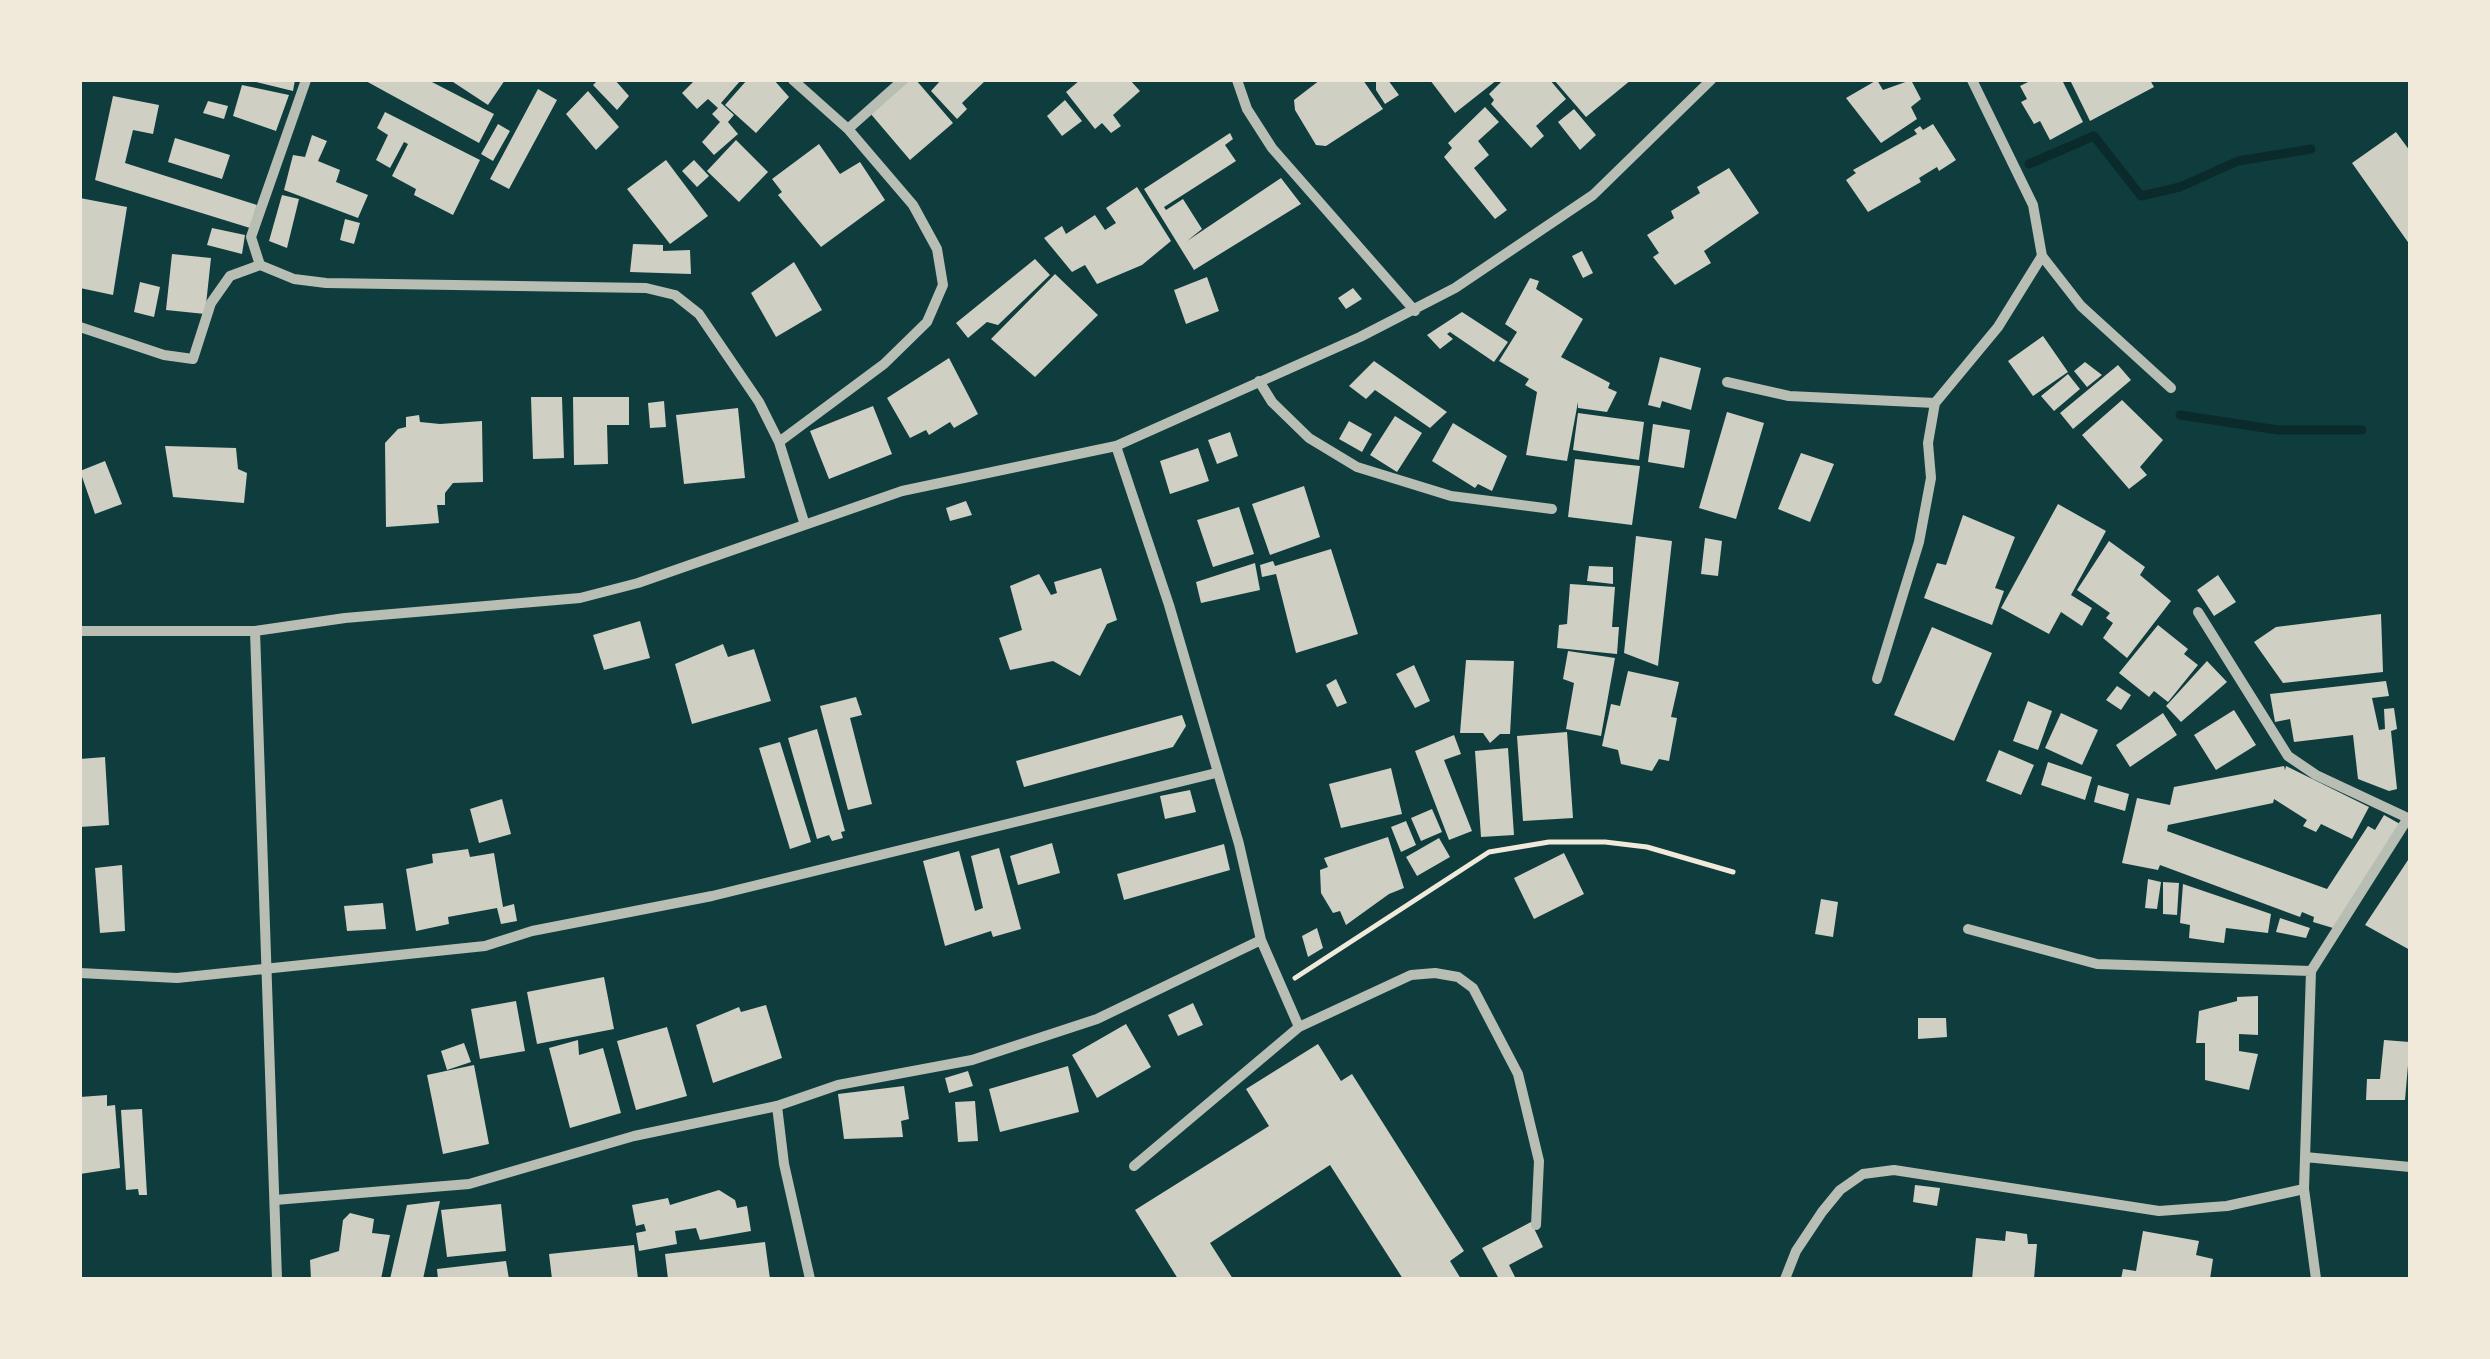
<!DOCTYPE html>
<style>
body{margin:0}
#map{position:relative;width:2490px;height:1359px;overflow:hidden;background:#0f3d3e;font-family:"PT Serif",serif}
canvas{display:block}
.frame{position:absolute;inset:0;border:82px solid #f1e9da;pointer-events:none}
</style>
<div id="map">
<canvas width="2490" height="1359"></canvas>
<div class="frame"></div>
</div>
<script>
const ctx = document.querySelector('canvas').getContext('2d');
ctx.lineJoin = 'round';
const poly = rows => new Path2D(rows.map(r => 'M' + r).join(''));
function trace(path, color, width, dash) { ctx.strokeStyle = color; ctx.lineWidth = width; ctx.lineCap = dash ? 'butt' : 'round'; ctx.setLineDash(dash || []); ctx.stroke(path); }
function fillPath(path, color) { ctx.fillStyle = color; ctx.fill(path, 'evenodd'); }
trace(poly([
 [2029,164,2094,136,2141,196,2180,187,2238,161,2311,149],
 [2180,415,2278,430,2362,430]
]), '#0a2a2b', 9);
fillPath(poly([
 [248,80,295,80,293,91],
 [364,80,428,80,494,114,479,143],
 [450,80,505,80,488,105],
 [598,80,615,80,629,96,617,110,593,85],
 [695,80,741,80,721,103,734,115,728,122,738,134,714,155,702,142,720,122,712,114,718,108,708,99,697,109,682,93],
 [747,80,774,80,789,97,756,133,725,105],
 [910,80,916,80,953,123,910,160,870,113],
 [941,80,986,80,962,103,967,109,957,119,931,91],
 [1080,80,1130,80,1140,91,1113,115,1121,126,1111,133,1102,123,1095,129,1066,92],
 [1320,80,1363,80,1383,109,1326,146,1316,145,1295,110,1294,100],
 [1376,80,1388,80,1399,95,1385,104,1376,90],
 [1430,80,1497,80,1455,113],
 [1503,80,1550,80,1566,99,1536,126,1544,136,1531,148,1491,104,1494,100,1489,94],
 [1554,80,1631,80,1586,117],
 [1877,80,1883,90,1911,80,1921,99,1911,107,1917,119,1881,143,1846,98],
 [2032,80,2062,80,2083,122,2050,140,2040,121,2034,124,2021,102,2027,99,2020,86],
 [2070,80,2150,80,2154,87,2090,121],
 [242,85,289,95,276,131,233,116],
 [538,89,557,100,509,189,490,179],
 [588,91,619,127,596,150,566,114],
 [113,96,159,105,153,134,133,130,125,163,257,205,250,228,95,180],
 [1065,100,1082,121,1062,136,1047,116],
 [208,101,228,106,224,119,203,113],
 [1485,107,1499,122,1478,141,1489,155,1474,168,1507,210,1495,219,1444,157,1452,148,1448,143],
 [1574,109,1596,135,1580,150,1558,122],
 [385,112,480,160,453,215,414,195,416,189,392,176,408,144,404,142,390,168,376,160,388,135,377,128],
 [498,124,510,131,493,161,481,154],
 [1933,124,1956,160,1939,171,1937,167,1919,178,1921,182,1868,212,1846,180,1856,173,1853,170,1917,134,1914,130,1920,126,1923,130],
 [2396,132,2410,151,2410,245,2352,163],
 [1230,133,1233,139,1225,145,1236,161,1164,207,1166,210,1183,199,1202,229,1187,241,1281,178,1301,204,1194,270,1144,189],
 [312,135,327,141,318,161,340,170,336,182,368,195,358,218,284,190,293,155,305,157],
 [175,138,230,155,222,179,168,162],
 [736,140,768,172,739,202,707,171],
 [819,144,840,174,860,162,885,200,821,247,778,195,782,192,772,179],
 [666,160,708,216,670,244,627,189],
 [694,160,709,176,697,187,682,171],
 [1729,168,1759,213,1704,251,1711,263,1675,285,1653,257,1659,253,1647,235,1674,218,1671,211,1700,193,1697,187],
 [1137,187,1171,241,1142,265,1097,284,1085,265,1072,272,1044,238,1062,226,1066,234,1095,215,1105,230,1116,223,1106,208],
 [282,195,299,199,287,248,269,241],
 [80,198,127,207,113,295,80,288],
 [345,219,360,223,354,244,340,240],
 [212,228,245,235,242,254,207,245],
 [633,244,663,245,663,251,690,250,691,274,630,272],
 [1582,251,1593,273,1583,278,1572,256],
 [172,254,211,258,205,314,166,310],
 [1035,259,1050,275,998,325,987,322,968,338,956,323],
 [794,262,822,310,776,337,751,293],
 [1055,274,1098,315,1035,377,991,339],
 [1207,277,1219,311,1186,324,1174,290],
 [1530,278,1539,281,1536,289,1583,319,1561,357,1610,383,1608,388,1617,392,1607,412,1578,408,1578,402,1567,461,1526,455,1537,392,1525,385,1529,379,1499,361,1517,332,1505,324],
 [140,282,160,287,154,317,134,312],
 [1353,288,1362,299,1346,309,1338,298],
 [1462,312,1508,342,1494,362,1450,332,1447,334,1453,339,1440,349,1427,335],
 [2043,336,2068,372,2033,396,2008,361],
 [1660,357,1701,368,1691,410,1662,401,1660,408,1648,405],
 [949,358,978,414,954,428,950,422,929,435,926,430,910,438,887,398],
 [1374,361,1447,412,1430,428,1375,390,1366,399,1349,386],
 [2085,362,2102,375,2087,387,2074,371],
 [2118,365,2131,380,2073,429,2060,413],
 [2068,374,2080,389,2054,411,2041,396],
 [531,397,562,397,564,458,533,459],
 [573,397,629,397,629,425,607,425,608,464,574,465],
 [2122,400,2163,440,2140,467,2147,475,2129,489,2082,435],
 [664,401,666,427,650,428,648,403],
 [873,406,892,454,829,479,810,431],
 [738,408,745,478,684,484,676,415],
 [1727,412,1764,423,1736,519,1699,508],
 [1578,413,1644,422,1639,460,1573,450],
 [419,415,420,422,440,424,482,421,483,482,453,483,445,493,445,505,437,505,439,523,386,527,385,443,398,429,406,427,406,417],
 [1395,416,1422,433,1397,472,1370,455],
 [1349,421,1372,434,1362,452,1339,439],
 [1453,423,1507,456,1492,491,1478,484,1475,488,1432,461],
 [1653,424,1690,430,1684,468,1648,462],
 [1230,432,1238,456,1217,464,1208,440],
 [165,446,236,448,238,469,247,473,244,503,173,497],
 [1198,448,1209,481,1170,494,1160,461],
 [1801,453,1834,464,1810,522,1778,509],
 [1575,459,1640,466,1632,525,1568,517],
 [105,461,122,504,95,514,80,471],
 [1304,486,1320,537,1270,555,1252,504],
 [966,501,972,515,950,521,946,508],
 [2058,504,2106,531,2071,595,2092,608,2082,626,2061,612,2049,634,2001,608],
 [1239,507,1254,554,1213,567,1197,520],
 [1963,515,2015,537,1995,588,2004,591,1992,625,1924,598,1937,563,1946,565],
 [1636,536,1672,541,1658,666,1624,653],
 [1705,538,1722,541,1718,576,1701,574],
 [2109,541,2145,567,2140,575,2171,601,2127,658,2103,638,2113,623,2106,618,2110,613,2077,590],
 [1331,549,1358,634,1296,653,1276,574,1262,577,1260,565,1273,561,1275,566],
 [1255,563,1260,590,1201,603,1196,582],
 [1589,566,1613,567,1613,584,1587,581],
 [1101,568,1117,620,1107,624,1080,676,1053,661,1010,670,999,638,1022,630,1010,586,1039,574,1051,595,1057,593,1054,582],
 [2218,575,2236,602,2214,616,2197,590],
 [1570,584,1615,587,1612,627,1619,627,1617,654,1557,648,1559,625,1567,624],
 [2381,614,2383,672,2283,683,2254,642,2276,627],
 [640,621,650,658,604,670,593,635],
 [2158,625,2188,649,2184,654,2198,665,2168,702,2154,691,2149,697,2119,673],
 [1932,627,1992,653,1954,741,1894,715],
 [723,644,728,657,754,649,771,701,692,724,675,664],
 [1568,651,1615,658,1601,736,1566,729,1574,683,1563,679],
 [1466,660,1514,661,1510,734,1500,734,1490,743,1483,733,1460,733],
 [2207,661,2227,682,2181,722,2166,706],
 [1414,665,1430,701,1415,708,1396,674],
 [1628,671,1679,682,1671,717,1677,718,1669,761,1659,759,1652,771,1621,764,1618,750,1602,746,1611,704,1620,706],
 [1336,679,1347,703,1337,707,1326,685],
 [2386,681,2389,696,2372,698,2379,730,2385,729,2384,709,2394,708,2397,729,2391,731,2397,789,2389,791,2358,779,2353,735,2294,742,2290,719,2275,722,2270,694],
 [2117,686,2131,695,2121,710,2106,700],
 [856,697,862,715,850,718,872,804,848,810,820,706],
 [2028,701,2052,711,2038,750,2013,741],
 [2234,710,2256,745,2216,770,2194,735],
 [2061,713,2098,730,2082,765,2045,748],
 [2163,713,2177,735,2130,767,2116,745],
 [1182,715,1186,726,1173,747,1024,787,1016,761],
 [817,729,845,831,841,832,843,838,832,841,829,835,817,839,788,738],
 [1567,732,1573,818,1523,821,1517,736],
 [1454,735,1461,754,1444,760,1472,831,1449,840,1415,751],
 [780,742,811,842,790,849,759,748],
 [1508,748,1514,835,1481,837,1475,751],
 [1999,750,2034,765,2021,795,1986,781],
 [105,757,109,825,80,827,80,759],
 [2048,762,2092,777,2085,800,2041,785],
 [2284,766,2285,770,2286,766,2369,807,2352,839,2321,824,2316,832,2303,826,2307,820,2274,799,2273,803,2168,825,2167,831,2327,889,2368,826,2375,830,2384,815,2400,824,2333,928,2313,922,2314,917,2302,912,2300,917,2160,865,2158,870,2122,863,2137,798,2170,805,2174,787],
 [1391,768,1402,814,1341,828,1329,784],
 [2098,785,2129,794,2125,811,2094,802],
 [1190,790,1196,812,1165,819,1160,796],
 [502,799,511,834,479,843,470,809],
 [1432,809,1442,832,1421,841,1411,818],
 [1406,821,1416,845,1401,852,1391,827],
 [1388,837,1404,888,1389,894,1346,925,1340,911,1333,913,1321,893,1320,870,1328,867,1324,858],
 [1439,838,1450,857,1417,876,1406,857],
 [1052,843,1060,873,1018,885,1010,856],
 [1224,844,1230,870,1124,900,1117,874],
 [999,848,1021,929,993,937,991,931,945,946,923,861,959,851,975,911,983,908,971,856],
 [468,849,470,857,494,853,503,907,514,904,517,921,501,924,497,908,448,917,449,924,416,931,406,869,433,863,432,854],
 [1564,853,1584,894,1534,919,1514,878],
 [2410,857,2410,950,2365,925],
 [122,865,125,931,100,933,95,868],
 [2148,879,2161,882,2157,909,2145,908],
 [2163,882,2179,883,2177,915,2163,914],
 [2183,884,2271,914,2268,933,2226,928,2224,943,2189,938,2190,925,2180,923],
 [1821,899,1838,902,1833,937,1815,934],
 [383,903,386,929,347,931,344,906],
 [2280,918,2310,928,2306,938,2276,932],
 [1317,928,1323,948,1308,957,1302,936],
 [604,977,614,1029,537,1044,527,992],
 [2258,996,2258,1035,2239,1034,2239,1051,2258,1054,2249,1090,2205,1080,2205,1043,2196,1043,2199,1011,2237,1001,2237,997],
 [516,1001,525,1051,480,1059,471,1009],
 [1193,1003,1203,1025,1178,1036,1168,1015],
 [766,1005,782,1058,713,1083,696,1025,739,1007,741,1012],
 [1918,1018,1946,1018,1947,1037,1918,1039],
 [1126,1024,1151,1067,1097,1098,1072,1055],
 [667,1027,687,1096,636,1110,617,1041],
 [578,1040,579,1055,603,1048,621,1113,570,1128,549,1048],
 [2384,1040,2410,1042,2405,1100,2366,1100,2367,1079,2380,1079],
 [464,1043,471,1062,447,1070,441,1051],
 [1318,1044,1341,1081,1352,1074,1464,1251,1450,1261,1461,1279,1403,1279,1330,1165,1210,1243,1233,1279,1178,1279,1135,1210,1269,1126,1246,1089],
 [474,1065,489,1144,443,1154,427,1075],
 [1068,1066,1079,1112,1000,1132,989,1089],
 [968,1071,973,1086,949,1093,945,1078],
 [904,1086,909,1119,901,1121,903,1137,844,1139,838,1094],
 [107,1095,107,1106,115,1105,120,1168,80,1174,80,1097],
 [975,1101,978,1141,958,1142,955,1102],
 [142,1109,147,1195,139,1195,138,1189,126,1190,121,1110],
 [1915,1185,1940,1188,1937,1206,1913,1202],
 [719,1190,735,1200,737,1208,747,1206,751,1231,700,1240,696,1228,675,1231,677,1244,639,1251,636,1233,646,1231,644,1224,636,1226,632,1205,668,1198,670,1205],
 [440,1201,423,1279,390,1279,407,1205],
 [501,1204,506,1251,447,1257,441,1210],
 [350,1213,374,1219,372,1233,390,1235,381,1279,311,1279,310,1260,339,1251,343,1220],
 [1531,1222,1543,1247,1509,1265,1516,1279,1499,1279,1482,1248],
 [2006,1231,2027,1234,2028,1244,2037,1244,2034,1279,1972,1279,1976,1238,2005,1241],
 [2143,1231,2199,1241,2196,1255,2213,1259,2210,1279,2121,1279,2123,1269,2136,1271],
 [765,1242,770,1279,668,1279,665,1254],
 [634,1245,638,1279,552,1279,549,1254],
 [506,1261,509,1279,438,1279,437,1269]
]), '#cfcfc3');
trace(poly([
 [1295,978,1489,852,1549,842,1605,842,1647,847,1733,872]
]), '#f1e9da', 5);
trace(poly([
 [306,80,251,237,260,265,294,279,326,283,646,288,675,295,699,314,759,402,779,442,804,522],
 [1237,80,1247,109,1272,148,1415,311],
 [1972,80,2033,205,2042,256,2081,306,2171,388],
 [848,129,903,80],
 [80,327,164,355,193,359,211,303,230,276,260,265],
 [1259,381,1272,402,1309,438,1357,467,1451,496,1552,509],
 [1727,382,1789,396,1935,403],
 [779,442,884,364,927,322,943,285,937,249,913,205,848,129,793,80],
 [2198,612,2288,756,2316,775,2410,819],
 [80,631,255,631,345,618,580,598,638,583,902,491,1116,446,1360,337,1455,288,1593,195,1711,80],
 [255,631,277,1279],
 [1877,679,1919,542,1931,478,1928,443,1935,403,1998,327,2042,256],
 [1968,929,2097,964,2311,971],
 [1261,940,1299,1027],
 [80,973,177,978,485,946,532,931,712,896,1216,773],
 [777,1106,784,1164,810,1279],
 [2305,1157,2410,1167],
 [1134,1166,1299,1027,1411,975,1435,973,1458,977,1473,988,1518,1074,1539,1161,1536,1225],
 [275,1200,469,1184,634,1136,777,1106,838,1085,972,1060,1097,1019,1261,940,1239,844,1169,605,1116,446],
 [1785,1279,1796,1251,1822,1212,1840,1190,1863,1174,1894,1170,2159,1211,2227,1206,2304,1189],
 [2316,1279,2304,1189,2311,971,2408,818]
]), '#b8beb3', 10);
</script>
